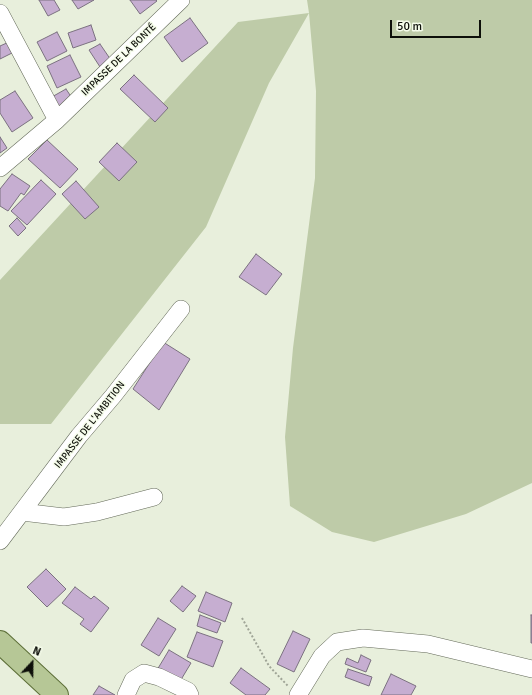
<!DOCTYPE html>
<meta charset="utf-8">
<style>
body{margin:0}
#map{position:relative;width:532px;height:695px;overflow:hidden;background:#e8efdc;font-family:Signika,sans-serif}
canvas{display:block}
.north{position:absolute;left:12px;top:643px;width:40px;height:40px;-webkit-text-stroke:3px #f5fcea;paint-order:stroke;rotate:22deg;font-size:11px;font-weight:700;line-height:16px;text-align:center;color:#0d0f09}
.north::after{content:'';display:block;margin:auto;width:14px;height:18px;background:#0d0f09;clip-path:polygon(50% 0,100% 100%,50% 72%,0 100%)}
.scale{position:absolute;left:390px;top:20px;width:91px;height:18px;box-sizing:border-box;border:2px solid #0d0f09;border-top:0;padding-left:5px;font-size:12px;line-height:14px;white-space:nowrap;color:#0d0f09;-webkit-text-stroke:3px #f5fcea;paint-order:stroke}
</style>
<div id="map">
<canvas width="532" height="695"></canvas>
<div class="north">N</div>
<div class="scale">50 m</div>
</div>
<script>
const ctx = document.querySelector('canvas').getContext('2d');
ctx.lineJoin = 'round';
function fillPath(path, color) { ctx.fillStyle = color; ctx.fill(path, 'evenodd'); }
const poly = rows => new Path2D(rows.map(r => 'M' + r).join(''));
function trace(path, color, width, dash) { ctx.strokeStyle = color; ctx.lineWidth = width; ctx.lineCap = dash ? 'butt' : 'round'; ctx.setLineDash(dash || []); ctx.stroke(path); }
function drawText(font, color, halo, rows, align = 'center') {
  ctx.font = font + ' Signika,sans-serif'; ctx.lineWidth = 3; ctx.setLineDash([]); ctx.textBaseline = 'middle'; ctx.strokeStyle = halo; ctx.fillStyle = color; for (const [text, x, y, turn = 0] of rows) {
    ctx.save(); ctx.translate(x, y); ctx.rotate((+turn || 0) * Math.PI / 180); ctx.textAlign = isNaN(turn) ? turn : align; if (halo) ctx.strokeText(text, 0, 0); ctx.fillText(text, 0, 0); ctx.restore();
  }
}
fillPath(poly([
 [307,0,532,0,532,483,466,514,374,542,332,532,290,506,285,437,293,348,315,178,316,91,309,13,269,83,206,227,51,424,0,424,0,280,238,22,309,13]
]), '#becba8');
const building = poly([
 [39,0,54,0,60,10,48,16,39,0],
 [72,0,94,0,78,9,72,0],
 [130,0,156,0,157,1,140,14,130,0],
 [190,18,208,43,182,62,164,37,190,18],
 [91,25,96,40,73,48,68,33,91,25],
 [57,32,67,51,47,61,37,42,57,32],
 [9,42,14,52,0,59,0,46,9,42],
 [100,44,113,63,102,70,89,50,100,44],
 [70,55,81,77,57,88,47,66,70,55],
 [134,75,168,108,155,122,120,89,134,75],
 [66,89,72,98,56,108,50,98,66,89],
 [15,91,33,118,12,132,0,113,0,100,15,91],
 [0,137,7,148,0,153,0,137],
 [47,140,78,169,60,188,28,159,47,140],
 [117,143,137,162,119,181,99,162,117,143],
 [12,174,30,186,24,195,21,193,8,211,0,206,0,189,12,174],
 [41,180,56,194,27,225,11,211,41,180],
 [76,181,99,207,85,219,62,194,76,181],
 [17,218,26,228,18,236,9,226,17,218],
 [256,254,282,274,266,295,239,277,256,254],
 [163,342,190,359,159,410,133,389,163,342],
 [46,569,66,589,47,607,27,587,46,569],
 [182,586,196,596,183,612,170,601,182,586],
 [75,587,91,599,94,596,109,608,91,632,80,624,84,619,62,603,75,587],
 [206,592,232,603,225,622,198,611,206,592],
 [200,615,221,623,217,633,197,626,200,615],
 [531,615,532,615,532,643,531,643,531,615],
 [158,618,176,629,159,656,141,645,158,618],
 [293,631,310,639,294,672,277,664,293,631],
 [197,632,223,641,213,667,187,657,197,632],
 [169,650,191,663,179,683,157,670,169,650],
 [361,655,371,660,366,672,345,664,347,658,358,663,361,655],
 [241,668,270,689,265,695,246,695,230,683,241,668],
 [348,669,372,677,369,686,345,677,348,669],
 [391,674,416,686,411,695,381,695,391,674],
 [99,686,115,695,93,695,99,686]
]);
fillPath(building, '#c6aed1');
trace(building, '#7b7180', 1);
const minor = poly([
 [0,13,57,120],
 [0,168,57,120,181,0],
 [22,512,64,517,97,512,154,497],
 [0,541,79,436,113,396,181,309],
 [126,695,133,680,144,673,159,677,188,691,190,695],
 [298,695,322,656,337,642,363,638,428,644,532,669]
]);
const major = poly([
 [0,642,57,695]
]);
trace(minor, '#646a5a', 18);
trace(major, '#5c6e37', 24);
trace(poly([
 [242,618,269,666,288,686]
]), '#a0a597', 2, [2, 2]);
trace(minor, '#fff', 17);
trace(major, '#b6c796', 22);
drawText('10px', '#0d0f09', '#f5fcea', [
 ["IMPASSE DE LA BONTÉ",119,60,-44],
 ["IMPASSE DE L'AMBITION",90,425,-52]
]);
</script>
